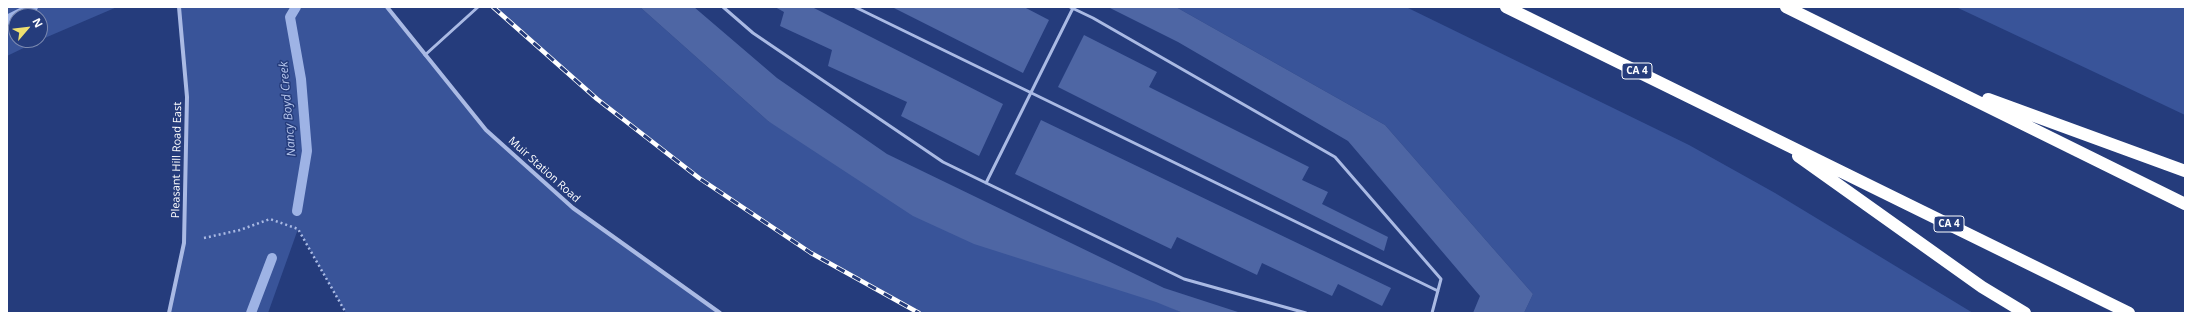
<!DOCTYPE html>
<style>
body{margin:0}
#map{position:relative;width:2192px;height:320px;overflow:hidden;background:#253c7c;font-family:"Open Sans",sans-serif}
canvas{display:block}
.frame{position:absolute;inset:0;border:8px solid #fff;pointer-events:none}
.north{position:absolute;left:8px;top:8px;width:40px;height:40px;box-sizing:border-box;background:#253c7c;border:1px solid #7c8ab0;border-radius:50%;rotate:62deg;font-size:11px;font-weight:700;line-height:16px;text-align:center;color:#fff}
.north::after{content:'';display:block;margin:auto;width:14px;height:18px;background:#eedf6f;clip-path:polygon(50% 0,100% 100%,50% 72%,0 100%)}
</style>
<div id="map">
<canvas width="2192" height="320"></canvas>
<div class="frame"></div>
<div class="north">N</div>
</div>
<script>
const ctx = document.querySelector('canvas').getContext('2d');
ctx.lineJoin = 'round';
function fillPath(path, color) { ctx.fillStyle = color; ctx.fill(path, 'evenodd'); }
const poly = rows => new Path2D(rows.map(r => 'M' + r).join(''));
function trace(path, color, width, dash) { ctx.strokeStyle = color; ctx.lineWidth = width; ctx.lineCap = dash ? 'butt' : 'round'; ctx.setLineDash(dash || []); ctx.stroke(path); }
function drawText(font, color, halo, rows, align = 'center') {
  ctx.font = font + ' "Open Sans",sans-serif'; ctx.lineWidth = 3; ctx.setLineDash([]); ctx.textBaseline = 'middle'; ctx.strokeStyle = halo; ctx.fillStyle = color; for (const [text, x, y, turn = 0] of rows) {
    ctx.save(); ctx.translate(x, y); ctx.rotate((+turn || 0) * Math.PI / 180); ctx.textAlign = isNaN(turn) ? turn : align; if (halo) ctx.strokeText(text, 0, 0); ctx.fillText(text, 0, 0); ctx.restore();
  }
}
fillPath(poly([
 [7,7,117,7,40,40,40,16,16,16,16,40,40,40,7,56],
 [179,7,387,7,486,130,573,208,720,313,346,313,298,229,268,313,169,313,184,243,187,97],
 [493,7,640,7,768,121,1183,313,919,313,811,253,699,178,597,99],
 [1176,7,1406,7,1689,145,1775,193,1973,313,1524,313,1533,294,1385,125],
 [1956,7,2185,7,2185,115,2090,70]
]), '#395499');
trace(poly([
 [296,7,290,17,301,79,307,151,297,211],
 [7,20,33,7],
 [251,313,272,258]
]), '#9eb3e5', 10);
fillPath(poly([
 [640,7,694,7,777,78,887,154,1164,288,1241,313,1183,313,1156,302,974,244,913,216,768,121],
 [775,7,812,7,1003,104,979,156,901,116,907,102,828,66,832,50,780,26,784,12],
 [892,7,1024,7,1049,20,1023,73],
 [1108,7,1176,7,1385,125,1533,294,1524,313,1473,313,1480,296,1348,141,1178,42],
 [1084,35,1157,72,1149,87,1309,167,1302,180,1328,192,1322,204,1388,237,1384,251,1058,87],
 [1041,120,1391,288,1382,306,1338,284,1332,296,1262,263,1257,275,1177,237,1171,249,1015,174]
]), '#4e66a4');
trace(poly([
 [204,238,240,230,270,219,298,229,346,313]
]), '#aabae4', 2.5, [2, 3]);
trace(poly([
 [723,7,753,33,943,162,1184,279,1306,313],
 [855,7,1438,291],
 [1070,7,1093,18,1335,157,1441,279,1432,313],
 [425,55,478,7],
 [986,183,1073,8]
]), '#aabae4', 3);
trace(poly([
 [387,7,486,130,573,208,720,313],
 [169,313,184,243,187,97,179,7]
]), '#aabae4', 4);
trace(poly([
 [1506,7,2129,313],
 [1786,7,2185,204],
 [1988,99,2185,171],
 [1798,156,1982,287,2025,313]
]), '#fff', 12);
const rail = poly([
 [493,7,597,99,699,178,811,253,919,313]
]);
trace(rail, '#fff', 4.5);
trace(rail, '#253c7c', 3, [9]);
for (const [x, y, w] of [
 [1637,71,30],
 [1949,224,30]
]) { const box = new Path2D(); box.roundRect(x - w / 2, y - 8, w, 16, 3); ctx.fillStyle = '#253c7c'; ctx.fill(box); trace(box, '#fff', 1); }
drawText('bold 10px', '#fff', null, [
 ["CA 4",1637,71],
 ["CA 4",1949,224]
]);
drawText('11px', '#fff', '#253c7c', [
 ["Pleasant Hill Road East",177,160,-89],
 ["Muir Station Road",544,170,42]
]);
drawText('italic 12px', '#b5c5ec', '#253c7c', [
 ["Nancy Boyd Creek",288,109,-95]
]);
</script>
